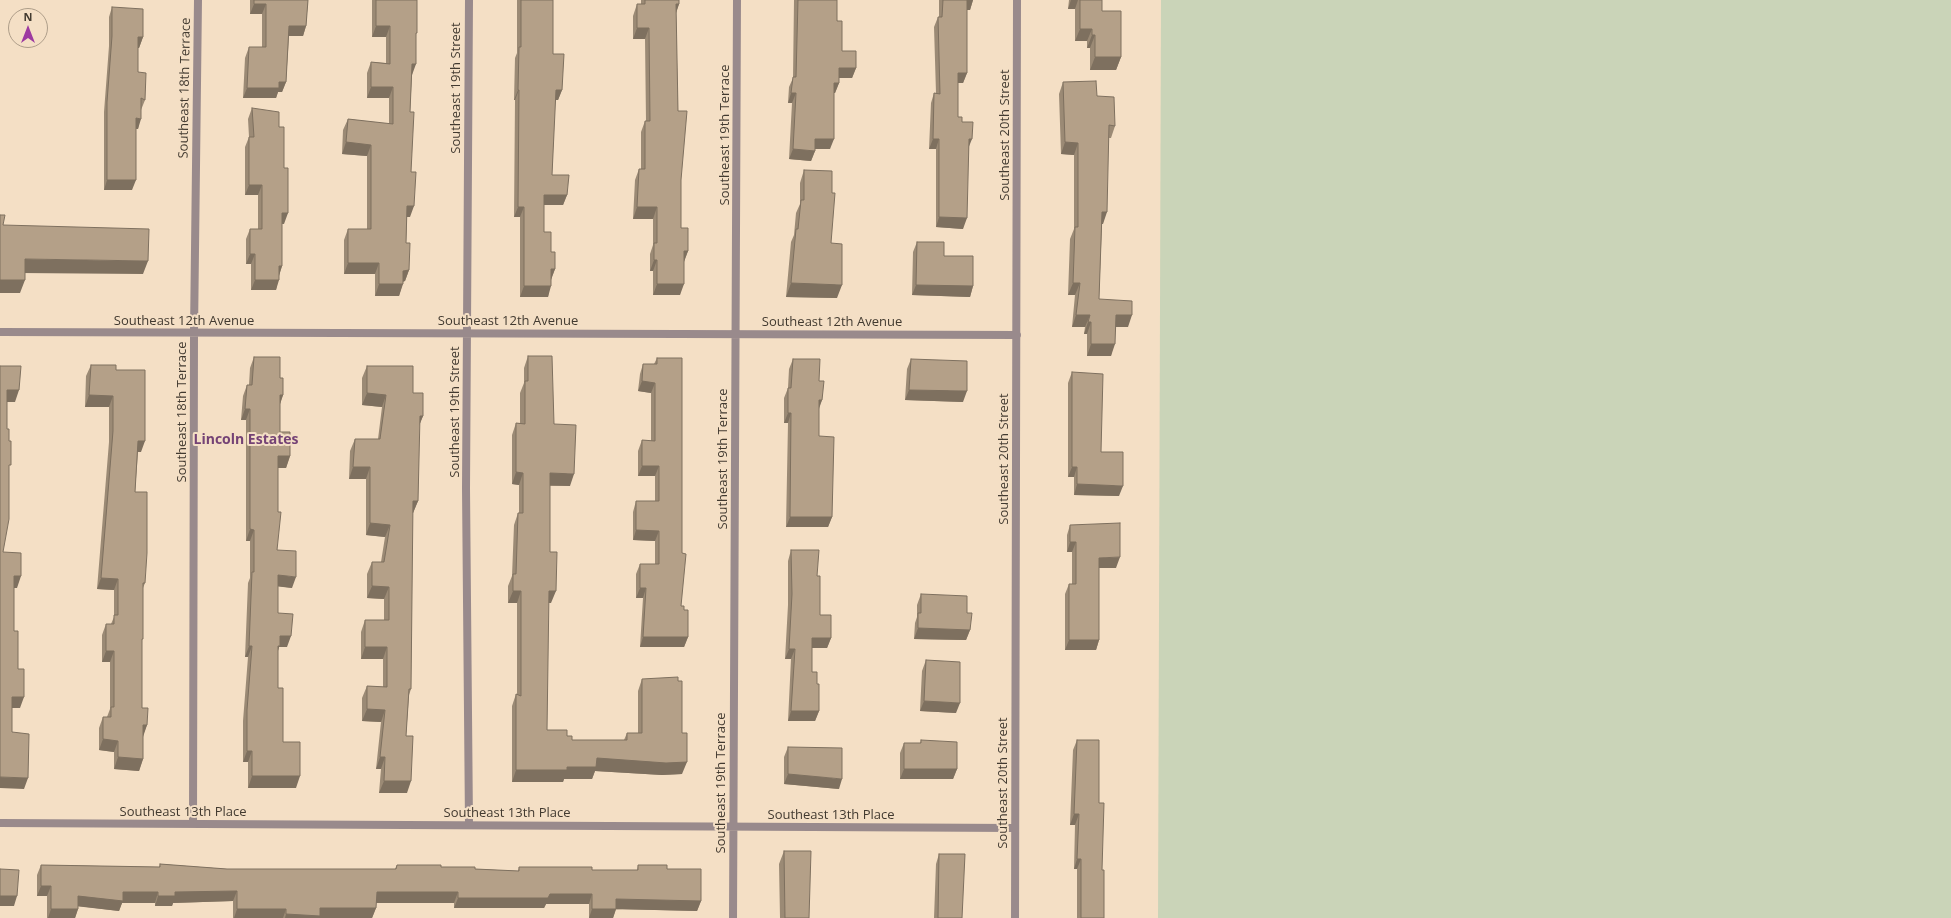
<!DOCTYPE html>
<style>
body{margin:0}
#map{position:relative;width:1951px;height:918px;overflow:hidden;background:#f4dfc5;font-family:"Open Sans",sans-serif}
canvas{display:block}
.north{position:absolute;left:8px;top:8px;width:40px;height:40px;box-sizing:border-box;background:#f4dfc5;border:1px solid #ad9d89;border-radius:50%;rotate:0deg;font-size:11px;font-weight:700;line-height:16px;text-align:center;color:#423a30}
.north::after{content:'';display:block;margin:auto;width:14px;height:18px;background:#9d3aa1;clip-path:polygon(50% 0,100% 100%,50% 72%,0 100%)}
</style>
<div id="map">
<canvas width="1951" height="918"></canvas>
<div class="north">N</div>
</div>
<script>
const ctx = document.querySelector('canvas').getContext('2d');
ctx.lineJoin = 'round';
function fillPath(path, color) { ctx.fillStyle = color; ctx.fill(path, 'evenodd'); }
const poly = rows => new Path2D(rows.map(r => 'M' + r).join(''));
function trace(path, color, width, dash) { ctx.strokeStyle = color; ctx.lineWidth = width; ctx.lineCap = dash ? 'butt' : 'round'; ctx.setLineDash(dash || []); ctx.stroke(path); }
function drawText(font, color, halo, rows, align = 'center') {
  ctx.font = font + ' "Open Sans",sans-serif'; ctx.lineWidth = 4; ctx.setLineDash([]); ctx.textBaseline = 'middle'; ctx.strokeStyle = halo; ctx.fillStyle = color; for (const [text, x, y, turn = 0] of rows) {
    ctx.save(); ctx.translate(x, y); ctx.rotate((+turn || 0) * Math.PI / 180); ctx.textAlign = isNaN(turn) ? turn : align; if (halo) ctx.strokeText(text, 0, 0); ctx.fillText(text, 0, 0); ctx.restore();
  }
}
fillPath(poly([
 [1161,0,1951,0,1951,918,1158,918]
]), '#cad4b8');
trace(poly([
 [469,0,466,488,469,825],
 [0,332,1017,335],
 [0,823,1015,828],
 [193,824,194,333,198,0],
 [733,918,737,0],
 [1015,918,1017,0]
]), '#998a8c', 8);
fillPath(poly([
 [250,0,308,0,306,26,303,36,289,36,286,82,282,92,278,92,276,98,243,98,245,58,249,47,262,47,262,14,250,14],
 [372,0,417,0,416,37,412,75,410,112,411,172,410,217,407,217,406,243,409,270,405,281,403,282,399,296,375,296,375,274,344,274,344,240,348,229,367,229,367,156,342,154,343,130,348,119,389,124,389,98,367,98,367,73,371,62,386,63,386,37,372,37],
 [517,0,553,0,553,54,562,90,558,100,555,100,552,175,567,195,563,205,544,205,544,232,551,252,555,269,551,279,548,297,520,297,520,217,514,217,515,100,514,100,515,58,517,53],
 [641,0,679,0,679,4,676,13,678,111,681,180,681,228,688,251,684,261,680,295,653,295,653,271,650,271,650,254,653,245,653,219,633,219,635,180,639,169,641,169,641,132,645,121,646,121,645,39,633,39,633,16,637,4,641,4],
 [794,0,834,0,842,51,856,68,852,78,839,78,839,83,835,93,834,93,830,149,815,149,815,151,811,161,789,159,792,103,788,103,789,87,793,78],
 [939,0,973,0,970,10,967,10,967,73,963,83,958,83,958,117,962,122,969,147,963,229,936,227,936,149,929,149,931,103,934,93,936,93,934,27,938,17,939,17],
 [1069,0,1102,0,1102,11,1121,57,1116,70,1090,70,1090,48,1087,48,1087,41,1075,41,1075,9,1068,9],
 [112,7,143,37,139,48,138,48,138,72,145,100,141,110,138,129,136,129,132,190,104,190,104,112,109,46,109,17],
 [1063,82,1097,96,1115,126,1111,138,1109,138,1103,224,1102,224,1099,299,1128,327,1116,327,1111,356,1087,356,1087,334,1084,334,1085,327,1072,327,1075,295,1068,295,1070,239,1074,229,1074,155,1061,154,1059,94],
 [252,108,279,127,284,224,282,224,282,266,279,275,276,290,251,290,251,264,246,264,246,239,250,229,258,229,258,195,245,195,245,147,249,137,248,119],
 [804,170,831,243,837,298,786,297,791,242,794,235,796,213,800,204,800,183],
 [917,242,944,256,973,286,970,297,912,295,913,252],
 [528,356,554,424,570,486,550,486,550,552,551,603,548,603,547,730,567,736,572,740,624,740,627,733,638,733,638,691,642,679,682,733,682,774,662,775,595,771,592,779,564,779,563,782,512,782,512,706,516,694,517,694,517,603,508,603,508,586,512,576,514,525,518,513,519,513,519,485,512,484,512,435,516,423,520,423,520,393,524,383,524,368],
 [254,357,280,378,283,395,280,404,280,432,290,456,286,468,278,468,277,550,292,588,278,586,278,613,287,647,279,647,278,651,278,688,283,742,296,788,248,788,248,762,243,762,243,721,248,657,245,657,248,583,250,578,250,541,246,541,246,420,241,420,243,396,247,385,249,385,250,368],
 [657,358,681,606,684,610,688,637,684,647,640,647,643,598,636,598,636,574,640,564,655,564,655,541,633,540,633,512,636,501,655,501,655,476,638,476,638,451,642,440,651,441,651,393,638,391,640,374,643,364,654,364],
 [793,359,819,381,822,400,819,409,819,436,832,517,828,527,786,527,788,423,784,423,784,398,788,388,789,369],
 [911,359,963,402,905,400,907,369],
 [91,365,116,370,141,452,138,452,135,492,145,583,143,588,142,643,142,708,147,725,143,735,143,759,139,771,114,769,114,752,99,750,99,728,103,717,107,717,110,709,110,662,102,662,102,635,106,624,111,624,114,617,114,590,97,589,109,442,109,407,85,407,86,376],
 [367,366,413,393,423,416,419,426,418,501,413,513,412,513,411,689,409,695,406,736,407,793,379,793,381,769,376,769,381,722,362,721,362,698,367,686,383,687,383,659,361,659,361,632,365,620,384,620,384,599,367,598,367,574,372,562,381,562,385,537,366,535,366,479,349,479,350,451,355,439,378,439,382,407,362,405,362,378],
 [1072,372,1101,452,1119,496,1074,495,1074,477,1068,477,1068,383],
 [1070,525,1116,568,1099,568,1099,640,1096,650,1065,650,1065,594,1069,584,1072,584,1072,552,1067,552,1067,535],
 [791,550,817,576,820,615,831,638,827,648,812,648,812,672,817,684,819,711,815,721,788,721,791,659,785,659,788,605,788,561],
 [921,594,967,613,970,630,966,640,914,639,915,623,917,617,917,605],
 [926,660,956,713,920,711,922,671],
 [921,740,957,769,953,779,900,779,900,753,904,743,920,743],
 [1077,740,1099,803,1104,918,1077,918,1077,869,1074,869,1075,825,1070,825,1073,750],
 [788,747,839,789,784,784,784,757],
 [784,851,809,918,780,918,779,864],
 [939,854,962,918,934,918,936,864],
 [160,864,227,869,395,869,397,865,518,871,519,867,592,870,637,870,638,865,667,869,701,901,697,911,616,909,613,918,589,918,589,904,546,904,544,908,454,908,454,903,376,903,376,908,372,918,233,918,233,901,173,903,172,906,155,906,155,903,122,903,119,911,78,906,78,909,75,918,47,918,47,896,37,896,37,875,41,865,159,867]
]), '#9b8a75');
fillPath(poly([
 [967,0,973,0,970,10,963,10],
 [1071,0,1078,0,1075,9,1068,9],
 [254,4,266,4,262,14,250,14],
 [676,4,679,4,675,16],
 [289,26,306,26,303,36,286,36],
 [376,26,390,26,386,37,372,37],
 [637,28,649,28,645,39,633,39],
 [1080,29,1092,29,1087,41,1075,41],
 [1092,35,1095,35,1090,48,1087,48],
 [138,37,143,37,139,48,134,48],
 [1095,57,1121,57,1116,70,1090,70],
 [412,64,416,64,412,75],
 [839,68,856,68,852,78,835,78],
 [958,73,967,73,963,83,954,83],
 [279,82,286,82,282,92,278,92,276,98,243,98,247,88],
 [834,83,839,83,835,93,830,93],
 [371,87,393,87,389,98,367,98],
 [518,90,519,90,515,100,514,100],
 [556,90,562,90,558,100,552,100],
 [791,93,796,93,792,103,788,103],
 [136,118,141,119,138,129,132,128],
 [815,139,834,139,830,149,811,149],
 [933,139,939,139,936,149,929,149],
 [969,139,972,139,968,149],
 [346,142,371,145,367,156,342,154],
 [1065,142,1078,143,1074,155,1061,154],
 [793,149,815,151,811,161,789,159],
 [107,180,136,180,132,190,104,190],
 [249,185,262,185,258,195,245,195],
 [544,195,567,195,563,205,541,205],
 [407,206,414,206,410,217,403,217],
 [518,207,524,207,520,217,514,217],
 [637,207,657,207,653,219,633,219],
 [1102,212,1107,212,1103,224,1098,224],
 [282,213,288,213,284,224,279,223],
 [939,217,967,218,963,229,936,227],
 [684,251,688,251,684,262],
 [250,254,255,254,251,264,246,264],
 [25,259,148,261,143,274,20,273],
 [654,260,657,260,653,271,650,271],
 [348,263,379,263,375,274,344,274],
 [279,266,282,266,279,276],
 [551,269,555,269,551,280],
 [409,270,405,281,399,282,403,271],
 [0,280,25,280,20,293,0,293],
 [255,280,279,280,276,290,251,290],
 [791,283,842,285,837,298,786,297],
 [1073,283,1080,283,1075,295,1068,295],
 [379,284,403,284,399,296,375,296],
 [657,284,684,284,680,295,653,295],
 [916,285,973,286,970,297,912,295],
 [524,286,551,286,548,297,520,297],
 [1076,315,1090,315,1085,327,1072,327],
 [1116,315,1132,315,1128,327,1112,327],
 [1088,322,1091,322,1087,334,1084,334],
 [1091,344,1115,344,1111,356,1087,356],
 [642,381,655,383,651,393,638,391],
 [7,390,19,390,15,402,3,402],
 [909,390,967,391,963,402,905,400],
 [367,393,386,395,382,407,362,405],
 [89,395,113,396,109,407,85,407],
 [280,395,283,395,279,407],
 [819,400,822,400,818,410],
 [245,409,250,409,246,420,241,420],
 [788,413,791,413,788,423,784,423],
 [420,416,423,416,418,428],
 [138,441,145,441,141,452,134,452],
 [278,456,290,456,286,468,274,468],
 [642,466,659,466,655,476,638,476],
 [353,467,370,467,366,479,349,479],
 [1072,467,1077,467,1074,477,1068,477],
 [516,472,523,473,519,485,512,484],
 [550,473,574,474,570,486,546,485],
 [1077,484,1123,486,1119,496,1074,495],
 [413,501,418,501,413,513,408,513],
 [790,517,832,517,828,527,786,527],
 [370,523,390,525,385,537,366,535],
 [250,529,254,530,250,541,246,541],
 [636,530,659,531,655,541,633,540],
 [1070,542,1076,542,1072,552,1067,552],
 [1120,557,1116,568,1096,568,1099,558],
 [278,575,296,577,292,588,274,586],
 [14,576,21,576,17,588,10,588],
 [101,578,118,579,114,590,97,589],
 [372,586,389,587,384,599,367,598],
 [640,588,646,588,643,598,636,598],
 [513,591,521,591,517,603,508,603],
 [549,591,556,591,551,603,544,603],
 [918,628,970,630,966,640,914,639],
 [280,636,291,636,287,647,279,647,276,657],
 [643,637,688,637,684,647,640,647],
 [812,638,831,638,827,648,808,648],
 [1069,640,1099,640,1096,650,1065,650],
 [249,646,252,646,248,657,245,657],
 [365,647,387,647,383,659,361,659],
 [789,649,795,649,791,659,785,659],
 [106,651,114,651,110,662,102,662],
 [12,697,24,697,20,708,8,708],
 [924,701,960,703,956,713,920,711],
 [367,709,385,710,381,722,362,721],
 [791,711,819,711,815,721,788,721],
 [143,725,147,725,143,737],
 [103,739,118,741,114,752,99,750],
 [247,751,252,751,248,762,243,762],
 [118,757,143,759,139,771,114,769],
 [380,757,385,757,381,769,376,769],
 [597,758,687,762,682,774,662,775,595,771,592,779,564,779,563,782,512,782,516,770,567,767],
 [904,769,957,769,953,779,900,779],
 [788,774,842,779,839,789,784,784],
 [252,776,300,776,296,788,248,788],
 [0,777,28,778,24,789,0,788],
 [384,781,411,781,407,793,379,793],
 [1074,814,1079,814,1075,825,1070,825],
 [1077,859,1081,859,1077,869,1074,869],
 [41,886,51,886,47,896,37,896],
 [237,891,233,901,173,903,172,906,155,906,158,896,175,892],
 [123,892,158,892,155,903,122,903,119,911,75,906,78,896],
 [377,892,458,892,454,903,373,903],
 [550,894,592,894,589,904,546,904,544,908,454,908,458,898],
 [0,896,17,896,14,906,0,906],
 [616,899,701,901,697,911,612,909],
 [320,908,376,908,372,918,285,918,286,914],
 [51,909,78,909,75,918,48,918],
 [237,909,286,909,283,918,234,918],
 [592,909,616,909,613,918,589,918]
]), '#7e705f');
const building = poly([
 [254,0,308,0,306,26,289,26,286,82,279,82,279,88,247,88,249,47,266,47,266,4,254,4,254,0],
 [376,0,417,0,417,33,416,33,416,64,412,64,410,112,414,112,411,172,416,172,414,206,407,206,406,243,410,243,409,270,403,271,403,284,379,284,379,263,348,263,348,229,371,229,371,145,346,142,348,119,393,124,393,87,371,87,371,62,390,64,390,26,376,26,376,0],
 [521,0,553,0,553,54,564,54,562,90,556,90,552,175,569,175,567,195,544,195,544,232,551,232,551,252,555,252,555,269,551,269,551,286,524,286,524,207,518,207,519,90,518,90,519,47,521,47,521,0],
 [645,0,679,0,679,4,676,4,678,111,687,111,681,180,681,228,688,228,688,251,684,251,684,284,657,284,657,260,654,260,654,243,657,243,657,207,637,207,639,169,645,169,645,121,650,121,649,28,637,28,637,4,645,4,645,0],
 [798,0,837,0,837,21,842,21,842,51,856,51,856,68,839,68,839,83,834,83,834,139,815,139,815,151,793,149,796,93,791,93,793,77,796,77,798,0],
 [943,0,967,0,967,73,958,73,958,117,962,117,962,122,973,122,972,139,969,139,967,218,939,217,939,139,933,139,934,93,940,94,938,17,942,17,943,0],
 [1080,0,1102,0,1102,11,1121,11,1121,57,1095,57,1095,35,1092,35,1092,29,1080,29,1080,0],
 [112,7,143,9,143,37,138,37,138,72,146,73,145,100,141,98,141,119,136,118,136,180,107,180,107,102,112,36,112,7],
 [1096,81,1097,96,1114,97,1115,126,1109,125,1107,212,1102,212,1099,299,1132,301,1132,315,1116,315,1115,344,1091,344,1091,322,1088,322,1090,315,1076,315,1080,283,1073,283,1075,227,1078,227,1078,143,1065,142,1063,82,1096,81],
 [252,108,279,112,279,127,284,127,284,168,288,168,288,213,282,213,282,266,279,266,279,280,255,280,255,254,250,254,250,229,262,229,262,185,249,185,249,137,254,137,252,108],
 [804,170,832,171,832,193,835,193,831,243,842,244,842,285,791,283,796,229,798,229,801,200,804,200,804,170],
 [0,215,5,215,3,225,149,229,148,261,25,259,25,280,0,280,0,215],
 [917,242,944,242,944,256,973,256,973,286,916,285,917,242],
 [528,356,552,356,554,424,576,425,574,474,550,473,550,552,557,552,556,591,549,591,547,730,567,730,567,736,572,736,572,740,627,740,627,733,642,733,642,679,678,677,678,681,682,681,682,733,687,733,687,762,666,763,597,758,596,767,567,767,567,770,516,770,516,694,521,696,521,591,513,591,513,574,516,574,518,513,523,513,523,473,516,472,516,423,525,424,525,381,528,381,528,356],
 [254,357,280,357,280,378,283,378,283,395,280,395,280,432,290,432,290,456,278,456,278,512,281,512,277,550,296,551,296,577,278,575,278,613,293,614,291,636,280,636,280,646,278,646,278,688,283,688,283,742,300,742,300,776,252,776,252,751,247,751,247,710,252,646,249,646,252,572,254,572,254,530,250,529,250,409,245,409,247,385,252,385,254,357],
 [657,358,682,358,682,553,686,554,681,606,684,606,684,610,688,610,688,637,643,637,646,588,640,588,640,564,659,564,659,531,636,530,636,501,659,501,659,466,642,466,642,440,655,441,655,383,642,381,643,364,657,364,657,358],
 [793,359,820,359,819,381,824,381,822,400,819,400,819,436,834,437,832,517,790,517,791,413,788,413,788,388,791,388,793,359],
 [911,359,967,361,967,391,909,390,911,359],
 [91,365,116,365,116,370,145,370,145,441,138,441,135,492,147,492,147,553,145,583,143,583,143,639,142,639,142,708,148,708,147,725,143,725,143,759,118,757,118,741,103,739,103,717,111,717,111,707,114,707,114,651,106,651,106,624,114,624,114,615,118,615,118,579,101,578,113,431,113,396,89,395,91,365],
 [0,366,21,366,19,390,7,390,7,429,9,429,9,441,11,441,11,465,9,465,9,519,3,552,21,553,21,576,14,576,14,631,18,631,18,669,24,669,24,697,12,697,12,732,29,734,28,778,0,777,0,366],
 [367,366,413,366,413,393,423,393,423,416,420,416,418,501,413,501,411,689,409,689,406,736,413,736,411,781,384,781,385,757,380,757,385,710,367,709,367,686,387,687,387,647,365,647,365,620,389,620,389,587,372,586,372,562,384,562,390,525,370,523,370,467,353,467,355,439,380,439,386,395,367,393,367,366],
 [1072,372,1103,374,1101,452,1123,452,1123,486,1077,484,1077,467,1072,467,1072,372],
 [1120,523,1120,557,1099,558,1099,640,1069,640,1069,584,1076,584,1076,542,1070,542,1070,525,1120,523],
 [791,550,819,550,817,576,820,576,820,615,831,615,831,638,812,638,812,672,817,672,817,684,819,684,819,711,791,711,795,649,789,649,792,594,791,550],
 [921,594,967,596,967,613,972,613,970,630,918,628,918,613,921,613,921,594],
 [926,660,960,662,960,703,924,701,926,660],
 [921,740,957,742,957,769,904,769,904,743,921,743,921,740],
 [1077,740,1099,740,1099,803,1104,803,1102,870,1104,870,1104,918,1081,918,1081,859,1077,859,1079,814,1074,814,1077,740],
 [788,747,842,748,842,779,788,774,788,747],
 [784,851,811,851,809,918,785,918,784,851],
 [939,854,965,854,962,918,938,918,939,854],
 [160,864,227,869,396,869,397,865,441,865,441,867,475,867,475,869,519,871,519,867,592,867,592,870,638,870,638,865,667,865,667,869,701,869,701,901,616,899,616,909,592,909,592,894,550,894,548,898,458,898,458,892,377,892,376,908,320,908,320,916,286,914,286,909,237,909,237,891,175,892,175,896,158,896,158,892,123,892,123,901,78,896,78,909,51,909,51,886,41,886,41,865,160,867,160,864],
 [0,869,19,870,17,896,0,896,0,869]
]);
fillPath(building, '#b4a088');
trace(building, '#7e705f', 1);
drawText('13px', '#423a30', '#f4dfc5', [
 ["Southeast 18th Terrace",185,88,-89],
 ["Southeast 19th Street",456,88,-90],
 ["Southeast 19th Terrace",725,135,-90],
 ["Southeast 20th Street",1005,135,-90],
 ["Southeast 12th Avenue",184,321],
 ["Southeast 12th Avenue",508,321],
 ["Southeast 12th Avenue",832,322],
 ["Southeast 18th Terrace",182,412,-90],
 ["Southeast 19th Street",455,412,-90],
 ["Southeast 19th Terrace",723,459,-90],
 ["Southeast 20th Street",1004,459,-90],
 ["Southeast 19th Terrace",721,783,-90],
 ["Southeast 20th Street",1003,783,-90],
 ["Southeast 13th Place",183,812],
 ["Southeast 13th Place",507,813],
 ["Southeast 13th Place",831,815]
]);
drawText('bold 14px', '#744275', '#f4dfc5', [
 ["Lincoln Estates",246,440]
]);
</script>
